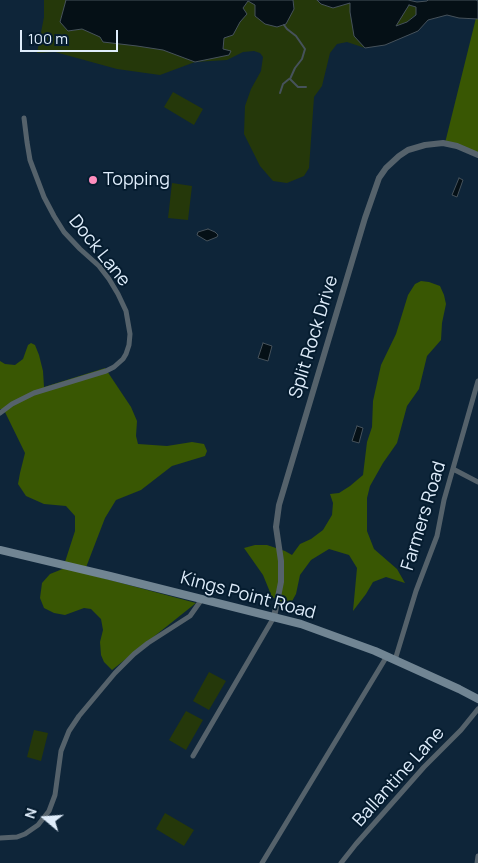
<!DOCTYPE html>
<style>
body{margin:0}
#map{position:relative;width:478px;height:863px;overflow:hidden;background:#0e2539;font-family:Manrope,sans-serif}
canvas{display:block}
.north{position:absolute;left:20px;top:793px;width:50px;height:50px;-webkit-text-stroke:4px #051c2f;paint-order:stroke;rotate:288deg;font-size:14px;font-weight:700;line-height:20px;text-align:center;color:#dfedfb}
.north::after{content:'';display:block;margin:auto;width:18px;height:22px;background:#dfedfb;clip-path:polygon(50% 0,100% 100%,50% 72%,0 100%)}
.scale{position:absolute;left:20px;top:30px;width:98px;height:22px;box-sizing:border-box;border:2px solid #dfedfb;border-top:0;padding-left:6px;font-size:15px;line-height:18px;white-space:nowrap;color:#dfedfb;-webkit-text-stroke:4px #051c2f;paint-order:stroke}
</style>
<div id="map">
<canvas width="478" height="863"></canvas>
<div class="north">N</div>
<div class="scale">100 m</div>
</div>
<script>
const ctx = document.querySelector('canvas').getContext('2d');
ctx.lineJoin = 'round';
function fillPath(path, color) { ctx.fillStyle = color; ctx.fill(path, 'evenodd'); }
const poly = rows => new Path2D(rows.map(r => 'M' + r).join(''));
function trace(path, color, width, dash) { ctx.strokeStyle = color; ctx.lineWidth = width; ctx.lineCap = dash ? 'butt' : 'round'; ctx.setLineDash(dash || []); ctx.stroke(path); }
function drawText(font, color, halo, rows, align = 'center') {
  ctx.font = font + ' Manrope,sans-serif'; ctx.lineWidth = 4; ctx.setLineDash([]); ctx.textBaseline = 'middle'; ctx.strokeStyle = halo; ctx.fillStyle = color; for (const [text, x, y, turn = 0] of rows) {
    ctx.save(); ctx.translate(x, y); ctx.rotate((+turn || 0) * Math.PI / 180); ctx.textAlign = isNaN(turn) ? turn : align; if (halo) ctx.strokeText(text, 0, 0); ctx.fillText(text, 0, 0); ctx.restore();
  }
}
fillPath(poly([
 [44,0,248,0,294,9,293,0,317,0,321,4,350,3,350,12,354,35,365,48,347,42,337,44,330,53,322,86,314,97,309,168,304,176,287,183,273,181,260,166,244,134,245,106,251,89,261,71,263,57,260,53,254,51,243,52,227,60,195,62,160,75,117,69,55,52,37,53,44,17],
 [409,5,416,7,416,14,407,22,395,26],
 [173,92,203,109,194,125,164,107],
 [172,183,192,186,188,220,168,218],
 [209,672,226,681,209,710,193,701],
 [186,711,203,720,186,750,169,740],
 [34,730,48,733,41,761,27,757],
 [165,813,194,830,184,846,156,829]
]), '#25380a');
fillPath(poly([
 [476,18,478,19,478,155,445,143],
 [421,281,429,282,440,286,444,295,446,304,442,323,441,340,427,356,419,389,407,406,397,443,383,463,370,486,367,498,367,531,374,549,397,569,405,583,386,577,373,582,366,594,353,611,357,568,349,555,329,549,311,560,300,575,296,594,291,603,283,603,272,597,263,575,244,548,255,545,267,545,285,551,292,555,300,544,311,539,323,530,332,515,333,503,330,494,339,493,350,486,363,475,367,442,372,427,373,401,381,365,396,334,408,295,415,284],
 [31,343,35,345,39,355,43,371,44,387,105,368,131,407,137,421,136,436,138,444,167,446,192,442,204,444,207,451,205,456,172,466,141,490,116,500,105,518,85,570,64,565,75,531,75,516,66,506,44,504,26,496,18,484,20,473,25,453,4,410,0,409,0,361,5,364,15,365,23,359,28,345],
 [65,568,196,603,112,670,104,662,101,655,100,642,103,630,101,619,91,609,84,608,65,615,54,613,44,608,40,598,42,583,50,574]
]), '#395703');
const water = poly([
 [66,0,293,0,294,9,286,24,277,27,265,24,255,16,255,5,248,1,243,8,247,14,240,22,233,35,224,38,223,49,231,51,229,55,195,62,163,50,137,46,103,42,100,37,82,29,68,31,60,22,66,0],
 [317,0,408,0,417,2,427,1,428,0,476,0,478,1,478,19,459,18,447,15,428,20,418,31,385,45,365,48,354,36,350,12,350,3,333,8,321,4,317,0],
 [409,5,416,7,416,15,407,22,396,26,409,5],
 [459,178,463,180,457,197,452,195,459,178],
 [208,229,215,232,218,235,217,237,207,241,197,235,198,232,208,229],
 [263,343,272,346,268,361,258,358,263,343],
 [357,426,363,428,359,443,352,441,357,426]
]);
fillPath(water, '#051016');
trace(water, '#46525b', 1);
trace(poly([
 [284,25,287,29,296,36,305,49,302,59,295,68,290,79,298,87,306,87],
 [280,93,283,84,289,79]
]), '#46525b', 2);
trace(poly([
 [0,413,12,404,34,393,106,371,114,367,123,359,126,354,129,345,130,334,126,311,118,294,109,279,99,266,80,249,64,232,54,216,44,197,30,160,27,142,24,118],
 [453,469,478,482],
 [395,660,416,591,437,536,444,500,478,381],
 [193,756,274,617],
 [0,838,17,837,25,834,38,825,49,811,55,795,61,751,69,731,79,716,115,673,134,654,148,643,190,616,202,599],
 [262,863,387,656],
 [341,863,356,844,424,767,461,730,478,709],
 [477,863,478,856]
]), '#55626b', 5);
trace(poly([
 [274,617,281,582,281,561,276,527,279,505,365,218,379,178,386,168,399,156,408,150,425,145,443,143,457,146,478,155]
]), '#55626b', 6);
trace(poly([
 [0,550,110,576,301,624,375,651,459,689,478,699]
]), '#718593', 8);
for (const [x, y, r, color] of [
 [93,180,5,"#fe8ebe"]
]) { const dot = new Path2D(); dot.arc(x, y, r, 0, 2 * Math.PI); ctx.fillStyle = color; ctx.fill(dot); trace(dot, '#051c2f', 2); }
drawText('18px', '#dfedfb', '#051c2f', [
 ["Topping",103,180]
], 'left');
drawText('18px', '#dfedfb', '#051c2f', [
 ["Dock Lane",99,251,51],
 ["Split Rock Drive",314,337,-73],
 ["Farmers Road",424,516,-73],
 ["Kings Point Road",248,596,15],
 ["Ballantine Lane",399,777,-48]
]);
</script>
